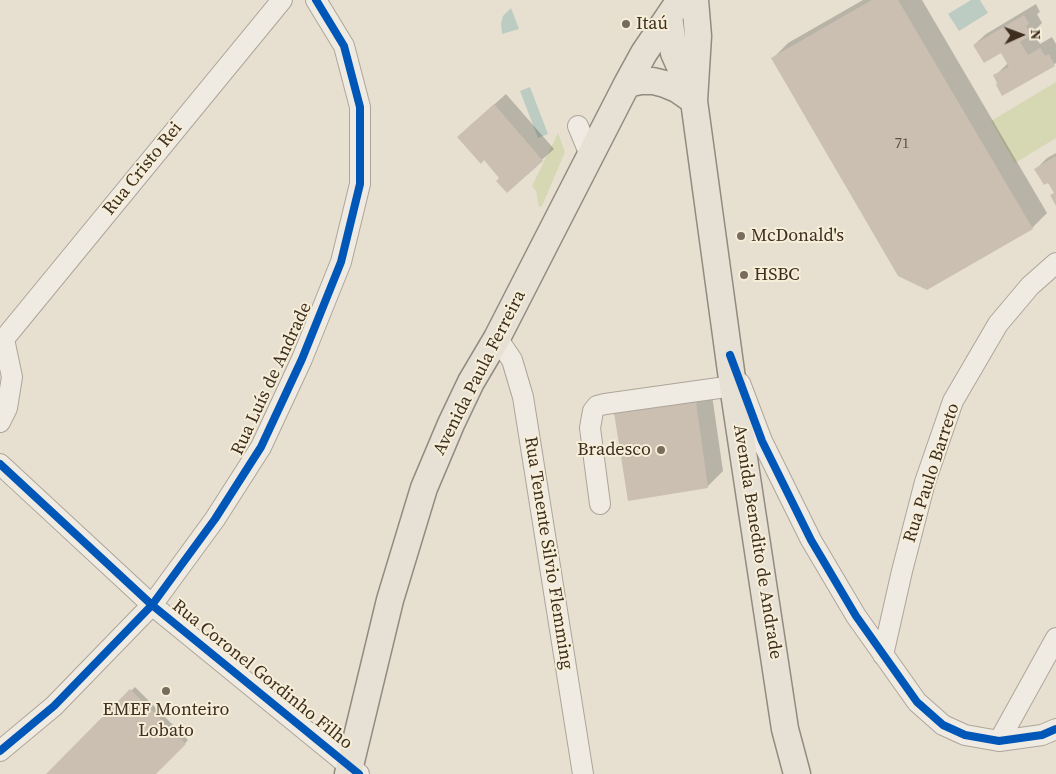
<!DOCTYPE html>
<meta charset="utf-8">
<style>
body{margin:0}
#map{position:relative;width:1056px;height:774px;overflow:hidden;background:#e7e0d1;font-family:"Source Serif 4",serif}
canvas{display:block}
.north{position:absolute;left:996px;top:10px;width:50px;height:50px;-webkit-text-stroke:4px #f7eed8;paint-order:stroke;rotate:88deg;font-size:14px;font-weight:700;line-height:20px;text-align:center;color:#3d2e20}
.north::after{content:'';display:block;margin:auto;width:18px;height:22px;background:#3d2e20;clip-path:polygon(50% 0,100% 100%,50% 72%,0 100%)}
</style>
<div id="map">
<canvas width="1056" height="774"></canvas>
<div class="north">N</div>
</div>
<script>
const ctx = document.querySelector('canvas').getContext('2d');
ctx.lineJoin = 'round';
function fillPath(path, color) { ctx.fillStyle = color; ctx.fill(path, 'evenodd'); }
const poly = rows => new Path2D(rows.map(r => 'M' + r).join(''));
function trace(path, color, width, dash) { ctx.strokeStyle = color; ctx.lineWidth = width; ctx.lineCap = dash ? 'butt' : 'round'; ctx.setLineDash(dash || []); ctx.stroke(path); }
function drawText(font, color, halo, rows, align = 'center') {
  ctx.font = font + ' "Source Serif 4",serif'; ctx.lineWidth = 4; ctx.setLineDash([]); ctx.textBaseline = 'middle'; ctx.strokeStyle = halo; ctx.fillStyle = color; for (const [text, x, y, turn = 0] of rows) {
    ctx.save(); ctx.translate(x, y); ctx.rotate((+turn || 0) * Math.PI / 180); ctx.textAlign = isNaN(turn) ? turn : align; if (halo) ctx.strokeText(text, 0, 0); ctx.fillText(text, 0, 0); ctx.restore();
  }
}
fillPath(poly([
 [1056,82,1056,138,1015,163,991,121],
 [558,133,565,152,542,206,539,207,536,191,532,186]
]), '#d6d7b3');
fillPath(poly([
 [971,0,980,0,988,13,959,31,948,14],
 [511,8,519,29,502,34,501,23,503,16],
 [530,87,548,134,538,138,520,91]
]), '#bcccc2');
fillPath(poly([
 [863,0,922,0,1047,213,1032,228,773,58,788,43],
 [1036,4,1040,12,1037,14,1042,23,1033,32,1040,44,1052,37,1056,44,1056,63,1002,95,995,76,1008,63,1001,51,974,45,986,34],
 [506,94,554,149,507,191,501,177,470,126],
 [1056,153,1056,204,1051,196,1055,192,1048,181,1036,169,1047,158],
 [711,388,723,471,707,487,616,413,631,398],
 [135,687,188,740,155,774,48,774]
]), '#0003');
fillPath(poly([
 [872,0,898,0,1033,229,927,290,898,276,771,58],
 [1024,15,1029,24,1026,26,1031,35,1020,42,1028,55,1040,48,1045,56,1049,54,1055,66,1002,96,996,85,997,83,993,75,1009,67,1001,53,984,63,973,45],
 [494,104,543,161,507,193,496,181,499,178,484,160,481,164,457,137],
 [1056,156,1056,206,1050,195,1054,193,1048,183,1044,185,1034,169],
 [696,402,708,488,628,501,614,413],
 [130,689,186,744,156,774,46,774]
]), '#cbbfb2');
const minor = poly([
 [578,126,590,155],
 [497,338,512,360,523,397,583,774],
 [4,339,282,0],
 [740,383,762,441,811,540,856,616,917,702,943,725,965,735,999,741,1042,735,1056,729],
 [0,422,7,408,12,377,4,339],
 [0,464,152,605,359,774],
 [600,504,590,428,593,411,597,406,605,404,733,386],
 [883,655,902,571,925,482,953,401,998,324,1030,286,1056,263],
 [999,741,1056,638],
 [0,751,54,706,152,605,215,519,261,447,302,359,341,262,360,184,360,107,344,46,316,0]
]);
const major = poly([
 [695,0,698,36,694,101,733,386,785,729,797,774],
 [669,16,674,53,693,96],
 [627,84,640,81,653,81,665,84,677,89,694,101],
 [348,774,390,600,424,488,451,424,471,382,497,338,627,84,644,53,680,0]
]);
trace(minor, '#ada599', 22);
trace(major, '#928b80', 29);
trace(minor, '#efebe3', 20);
trace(major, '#e6e1d4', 26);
trace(poly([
 [730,355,762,441,811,540,856,616,917,702,943,725,965,735,999,741,1042,735,1056,729],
 [0,464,152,605,359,774],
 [0,751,54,706,152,605,215,519,261,447,302,359,341,262,360,184,360,107,344,46,316,0]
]), '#0057b8', 8);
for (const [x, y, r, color] of [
 [626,24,5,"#786c5e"],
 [741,236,5,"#786c5e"],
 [744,275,5,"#786c5e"],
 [661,450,5,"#786c5e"],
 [166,691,5,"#786c5e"]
]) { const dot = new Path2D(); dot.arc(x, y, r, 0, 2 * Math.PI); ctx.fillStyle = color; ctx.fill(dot); trace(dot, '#f7eed8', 2); }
drawText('15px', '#605244', null, [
 ["71",902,144]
]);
drawText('18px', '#3d2e20', '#f7eed8', [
 ["Itaú",636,24],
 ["McDonald's",751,236],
 ["HSBC",754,275],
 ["Bradesco",651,450,"right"],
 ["EMEF Monteiro",166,710,"center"],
 ["Lobato",166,731,"center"]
], 'left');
drawText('18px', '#3d2e20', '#f7eed8', [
 ["Rua Cristo Rei",143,169,-51],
 ["Avenida Paula Ferreira",480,373,-63],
 ["Rua Luís de Andrade",272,379,-65],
 ["Rua Paulo Barreto",932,473,-72],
 ["Avenida Benedito de Andrade",757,542,81],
 ["Rua Tenente Silvio Flemming",548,553,81],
 ["Rua Coronel Gordinho Filho",262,675,39]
]);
</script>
